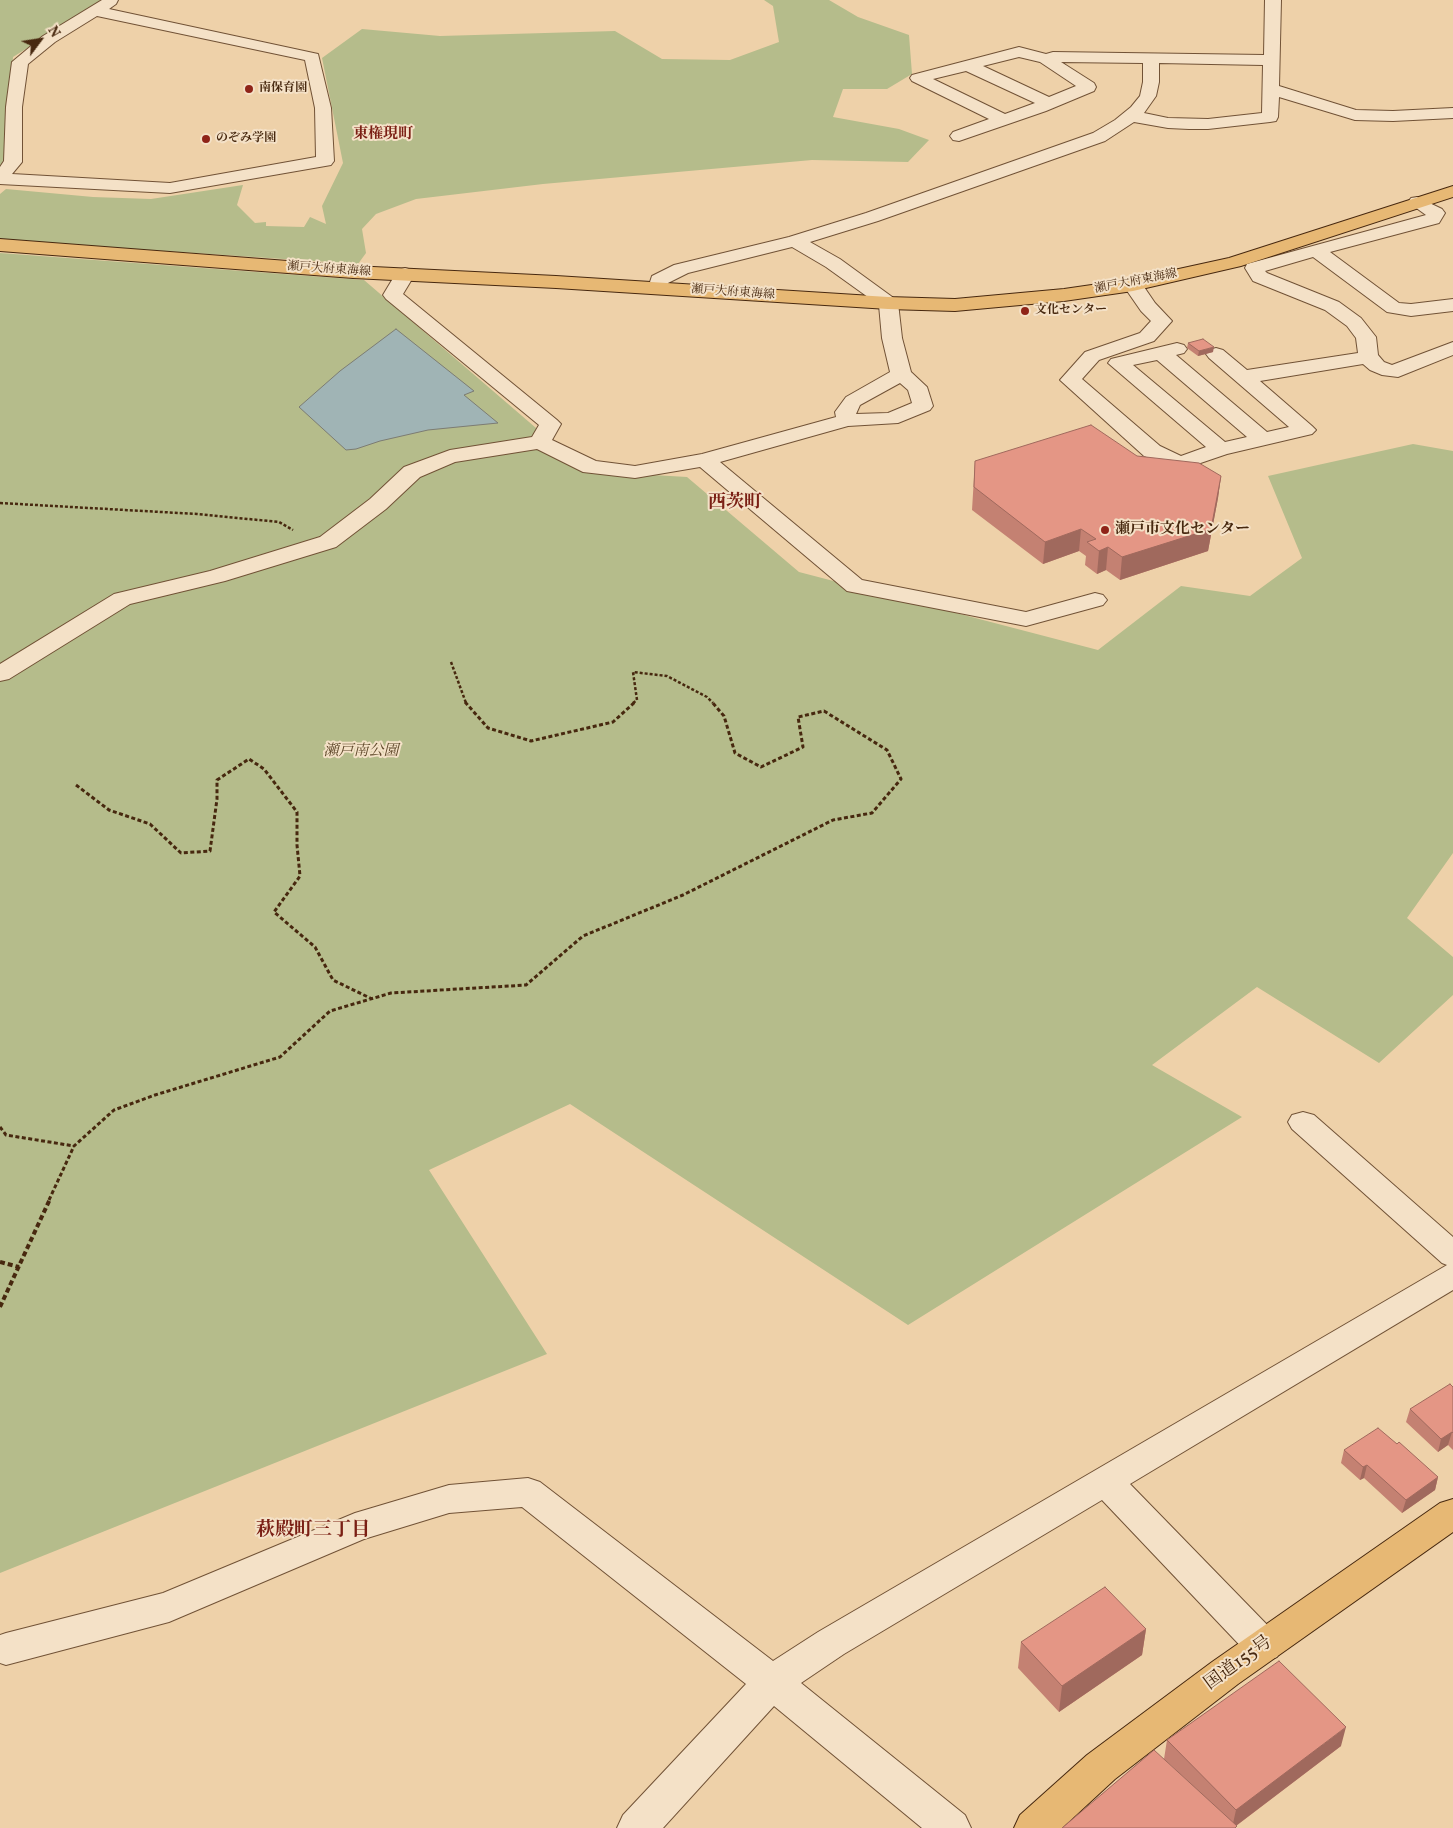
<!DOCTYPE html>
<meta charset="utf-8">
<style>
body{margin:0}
#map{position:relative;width:1453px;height:1828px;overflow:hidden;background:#eed1a9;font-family:Vollkorn,serif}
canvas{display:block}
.north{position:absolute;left:15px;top:15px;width:50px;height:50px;-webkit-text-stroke:4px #f4e1c7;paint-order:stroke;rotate:59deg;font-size:14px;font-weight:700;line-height:20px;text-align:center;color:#47280f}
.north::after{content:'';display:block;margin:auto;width:18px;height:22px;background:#47280f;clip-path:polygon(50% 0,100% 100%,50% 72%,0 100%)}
</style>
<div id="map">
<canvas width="1453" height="1828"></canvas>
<div class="north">N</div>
</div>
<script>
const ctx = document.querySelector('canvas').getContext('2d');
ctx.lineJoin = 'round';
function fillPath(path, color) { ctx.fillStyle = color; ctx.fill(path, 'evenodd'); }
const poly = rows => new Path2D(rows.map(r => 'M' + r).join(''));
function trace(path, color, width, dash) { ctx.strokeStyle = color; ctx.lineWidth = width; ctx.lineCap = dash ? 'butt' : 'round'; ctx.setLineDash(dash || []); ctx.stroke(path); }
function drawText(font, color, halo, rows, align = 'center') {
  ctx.font = font + ' Vollkorn,"Noto Serif JP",serif'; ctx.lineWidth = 4; ctx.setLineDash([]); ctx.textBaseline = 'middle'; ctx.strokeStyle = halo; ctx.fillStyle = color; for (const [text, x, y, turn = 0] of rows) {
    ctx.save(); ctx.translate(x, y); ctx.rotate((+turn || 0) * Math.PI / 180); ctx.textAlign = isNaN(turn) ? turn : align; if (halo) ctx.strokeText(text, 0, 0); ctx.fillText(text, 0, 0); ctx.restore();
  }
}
fillPath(poly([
 [0,0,100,0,98,4,13,57,5,171,0,175],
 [764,0,829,0,858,17,909,35,912,74,887,89,843,89,833,117,899,129,929,140,908,162,812,160,543,184,416,199,376,214,362,229,366,253,358,264,0,240,0,194,6,189,93,197,151,199,243,185,237,205,255,223,266,222,266,226,304,227,310,217,326,224,322,206,343,163,322,58,362,29,440,36,615,31,662,59,730,60,779,42,773,6],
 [0,253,364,280,586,471,687,477,799,572,1098,650,1181,586,1250,596,1302,558,1268,476,1413,444,1453,451,1453,853,1407,918,1453,957,1453,995,1379,1063,1257,987,1152,1065,1242,1117,908,1325,570,1104,429,1170,547,1354,0,1573]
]), '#b5bc8b');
const water = poly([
 [396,329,474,391,464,395,498,423,428,430,380,441,356,449,346,450,299,407,340,371,396,329]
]);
fillPath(water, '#a0b4b5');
trace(water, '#7c7c73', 1);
const minor = poly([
 [102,0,118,0,116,4,109,9,318,54,331,108,334,161,331,165,170,193,0,184,0,167,4,161,6,107,12,62,43,36,102,0],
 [97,16,305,60,315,108,316,157,170,183,12,174,22,162,22,107,28,64,55,42,97,16],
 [1265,0,1281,0,1279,86,1356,110,1393,111,1453,108,1453,118,1393,121,1355,120,1279,97,1278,117,1276,121,1270,122,1208,129,1189,129,1168,128,1134,122,1105,141,878,221,810,242,840,259,895,299,898,303,902,338,911,372,927,387,933,406,930,410,898,423,848,426,720,462,862,580,1026,612,1095,593,1103,595,1107,600,1103,605,1026,626,847,591,700,467,635,478,583,472,537,449,455,462,420,477,386,509,336,547,225,581,130,604,9,679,0,681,0,664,114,594,210,571,320,537,370,499,404,467,450,450,532,437,539,425,386,299,383,295,398,270,405,268,412,270,415,274,403,294,557,420,561,424,552,440,596,461,635,466,702,454,836,417,835,412,846,397,890,372,882,338,879,305,826,267,792,247,688,273,668,283,665,292,658,294,651,292,648,288,652,276,674,265,789,237,866,213,1093,133,1115,120,1131,107,1140,96,1143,82,1143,63,1061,62,1094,83,1096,87,1094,91,1046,111,959,141,953,140,950,136,953,132,989,119,912,81,910,78,912,75,1019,47,1046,54,1053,52,1264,55,1265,0],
 [1019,57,1040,62,1076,86,1049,97,983,66,1019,57],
 [1159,63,1263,65,1262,113,1208,119,1168,118,1144,113,1156,96,1159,82,1159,63],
 [966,71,1035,103,1005,114,933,79,966,71],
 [900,383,908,390,912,403,888,413,856,414,860,405,900,383],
 [1417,197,1442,209,1445,213,1439,223,1330,252,1399,303,1411,304,1453,299,1453,311,1411,316,1387,312,1313,257,1265,271,1267,273,1339,302,1361,318,1376,337,1378,355,1384,362,1392,365,1453,342,1453,355,1398,377,1382,375,1370,370,1363,364,1260,381,1312,426,1316,430,1312,434,1227,454,1180,470,1144,456,1060,380,1085,352,1140,333,1151,321,1141,311,1123,285,1126,281,1133,279,1140,281,1155,303,1172,321,1154,341,1099,360,1082,379,1160,446,1181,456,1206,447,1108,363,1111,359,1177,343,1184,345,1187,349,1184,353,1176,355,1267,432,1289,427,1209,358,1206,354,1209,350,1216,348,1223,350,1247,370,1358,353,1356,338,1347,326,1325,310,1253,281,1245,268,1247,264,1426,215,1408,202,1411,198,1417,197],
 [1157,360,1247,437,1225,442,1133,365,1157,360],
 [1303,1112,1314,1115,1453,1237,1453,1290,1130,1484,1277,1635,1283,1646,1277,1657,1264,1662,1251,1657,1102,1500,844,1654,801,1683,965,1815,971,1828,922,1828,774,1706,663,1828,617,1828,623,1815,746,1684,522,1507,449,1513,364,1539,169,1622,6,1665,0,1663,0,1635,6,1633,163,1593,355,1513,449,1485,528,1478,540,1482,773,1661,818,1632,1447,1265,1442,1263,1292,1129,1288,1122,1292,1115,1303,1112]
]);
const major = poly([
 [1453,186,1453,197,1241,266,1133,291,1064,301,955,311,888,309,556,288,353,278,0,251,0,239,353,266,556,276,888,297,955,299,1064,289,1133,279,1229,258,1453,186]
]);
const highway = poly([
 [1453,1499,1453,1532,1238,1684,1115,1779,1062,1828,1014,1828,1020,1815,1087,1755,1212,1662,1440,1503,1453,1499]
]);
trace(minor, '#715236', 2);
trace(major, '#47280f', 2);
trace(highway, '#47280f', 2);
trace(poly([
 [0,503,197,514,279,522,293,530],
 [451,662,466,703],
 [633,703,637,700,633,672,667,676,707,697,713,703]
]), '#47280f', 2.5, [3, 2]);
trace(poly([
 [465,702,488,728,531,741,613,722,635,702],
 [76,785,109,810,150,824,181,853,210,851,217,799,217,780,249,759,264,769,297,812,297,845,300,876,274,912,315,947,333,980,372,999],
 [0,1127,6,1135,74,1146],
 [49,1200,74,1146,114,1110,155,1095,280,1057,330,1011,391,993,526,985,583,936,683,895,833,820,872,813,901,779,887,750,824,711,798,717,803,747,761,767,735,753,724,716,712,702]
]), '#47280f', 3, [4, 2.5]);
trace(poly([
 [0,1262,19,1267],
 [0,1307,50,1199]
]), '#47280f', 4, [5, 3]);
fillPath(minor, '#f4e1c7');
fillPath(major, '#e7b874');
fillPath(highway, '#e7b874');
fillPath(poly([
 [1188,343,1213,352,1198,356,1187,348],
 [975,461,1221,476,1218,498,1208,551,1120,580,1106,570,1097,574,1085,565,1086,556,1079,551,1043,564,972,510],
 [1453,1387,1453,1450,1448,1445,1438,1452,1406,1422,1410,1409],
 [1397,1444,1438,1477,1435,1490,1402,1513,1364,1478,1360,1480,1341,1463,1344,1450],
 [1146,1629,1142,1655,1059,1712,1018,1668,1021,1642],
 [1167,1740,1341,1746,1236,1826,1164,1759]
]), '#c48172');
fillPath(poly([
 [1214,347,1213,352,1198,356,1199,351],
 [1221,476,1218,498,1208,551,1120,580,1122,557],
 [1081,529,1079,551,1043,564,1045,542],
 [1108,547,1106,570,1097,574,1099,551],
 [1452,1432,1448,1445,1438,1452,1441,1439],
 [1367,1465,1364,1478,1360,1480,1363,1467],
 [1438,1477,1435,1490,1402,1513,1406,1500],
 [1146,1629,1142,1655,1059,1712,1062,1686],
 [1346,1727,1341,1746,1233,1828,1232,1828,1236,1810]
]), '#a0695d');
const building = poly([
 [1203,339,1214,347,1199,351,1188,343,1203,339],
 [1091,425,1137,456,1199,463,1221,476,1211,529,1122,557,1108,547,1099,551,1087,542,1096,539,1081,529,1045,542,974,487,975,461,1091,425],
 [1450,1384,1453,1387,1453,1433,1452,1432,1441,1439,1410,1409,1450,1384],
 [1378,1428,1397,1444,1399,1442,1438,1477,1406,1500,1367,1465,1363,1467,1344,1450,1378,1428],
 [1105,1587,1146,1629,1062,1686,1021,1642,1105,1587],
 [1279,1661,1346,1727,1236,1810,1167,1740,1279,1661],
 [1154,1750,1237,1826,1235,1828,1062,1828,1154,1750]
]);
fillPath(building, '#e49685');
trace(building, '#a0695d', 1);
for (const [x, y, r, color] of [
 [249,89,5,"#8f2418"],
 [206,139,5,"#8f2418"],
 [1025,311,5,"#8f2418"],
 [1105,530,5,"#8f2418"]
]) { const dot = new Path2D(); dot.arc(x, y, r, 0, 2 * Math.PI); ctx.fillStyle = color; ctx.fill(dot); trace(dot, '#f4e1c7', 2); }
drawText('bold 12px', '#47280f', '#f4e1c7', [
 ["南保育園",259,89],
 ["のぞみ学園",216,139],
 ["文化センター",1035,311]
], 'left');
drawText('12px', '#47280f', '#f4e1c7', [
 ["瀬戸大府東海線",329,270,4],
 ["瀬戸大府東海線",1136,282,-11],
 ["瀬戸大府東海線",733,293,4]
]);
drawText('bold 15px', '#7a1f14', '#f4e1c7', [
 ["東権現町",383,135]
]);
drawText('bold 15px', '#47280f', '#f4e1c7', [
 ["瀬戸市文化センター",1115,530]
], 'left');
drawText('italic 15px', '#5d4628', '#f4e1c7', [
 ["瀬戸南公園",361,752]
]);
drawText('bold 18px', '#7a1f14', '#f4e1c7', [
 ["西茨町",735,504]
]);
drawText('18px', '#47280f', '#f4e1c7', [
 ["国道155号",1239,1664,-36]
]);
drawText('bold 19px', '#7a1f14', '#f4e1c7', [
 ["萩殿町三丁目",313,1532]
]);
</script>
